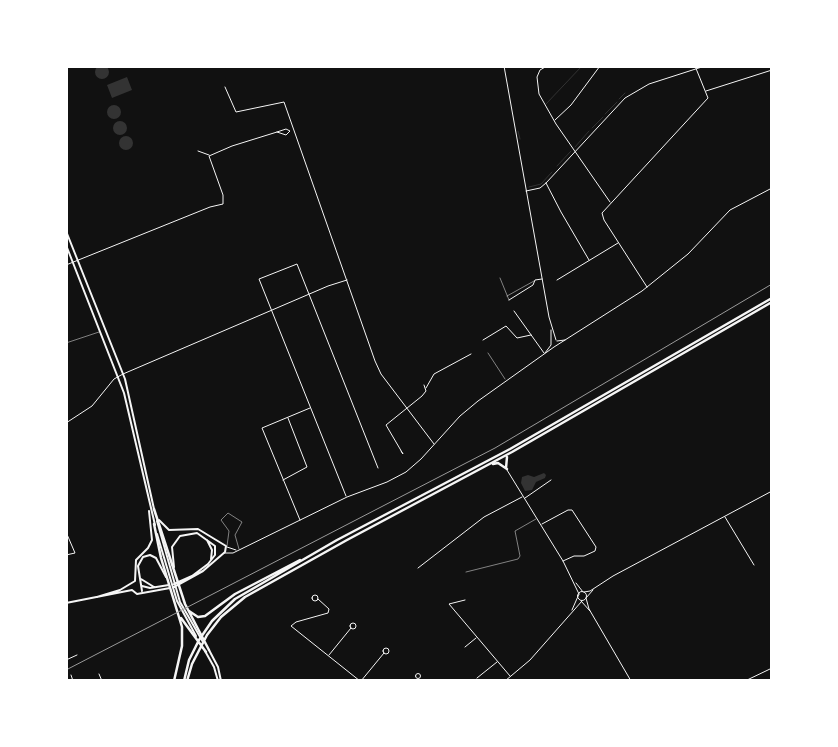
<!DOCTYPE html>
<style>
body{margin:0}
#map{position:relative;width:838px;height:747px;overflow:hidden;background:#111;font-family:"IBM Plex Sans",sans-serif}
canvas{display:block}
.frame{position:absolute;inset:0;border:68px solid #fff;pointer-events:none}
</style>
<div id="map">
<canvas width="838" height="747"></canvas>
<div class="frame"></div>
</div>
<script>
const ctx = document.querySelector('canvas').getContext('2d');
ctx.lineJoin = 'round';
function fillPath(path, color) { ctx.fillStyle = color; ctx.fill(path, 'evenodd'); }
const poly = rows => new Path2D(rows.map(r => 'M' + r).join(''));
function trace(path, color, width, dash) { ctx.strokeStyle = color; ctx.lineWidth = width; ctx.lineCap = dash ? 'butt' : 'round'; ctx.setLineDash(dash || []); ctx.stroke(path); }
fillPath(poly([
 '95 72a7 7 0 1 1 14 0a7 7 0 1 1-14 0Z',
 [127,77,132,90,112,98,107,85],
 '107 112a7 7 0 1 1 14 0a7 7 0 1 1-14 0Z',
 '113 128a7 7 0 1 1 14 0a7 7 0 1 1-14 0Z',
 '119 143a7 7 0 1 1 14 0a7 7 0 1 1-14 0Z',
 [544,473,546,475,545,478,536,482,532,490,525,491,521,483,522,477,528,475,534,477]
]), '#333');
trace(poly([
 [619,99,625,93],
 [546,104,582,66],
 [605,114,617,102],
 [592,128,603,117],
 [518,131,520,139],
 [575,147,589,131],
 [557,166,571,151],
 [529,187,541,184,552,172]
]), '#333', 1);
trace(poly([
 [500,278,509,300],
 [507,296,534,281],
 [66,343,99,332],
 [488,353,505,379],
 [227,546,229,531,221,520,228,513,242,522,235,535,239,549],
 [466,572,518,559,520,556,515,531,536,519]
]), '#f5f5f5', 0.5);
trace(poly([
 [547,66,540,70,537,77,539,94,556,124,610,202],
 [225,87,236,112,284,102,375,361,381,374,434,444],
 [706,91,772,70],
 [555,120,571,105,600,66],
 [198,151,209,155],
 [546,183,561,212,589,260],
 [526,191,540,188,546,183,625,98,649,84,705,66],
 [66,265,210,207,223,204,223,195,209,156,232,146,277,132,286,129,290,131,286,135,277,132],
 [557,280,618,243],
 [647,287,604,220,602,213,708,98,695,66],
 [509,300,533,285,535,280,542,279],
 [514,311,544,353],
 [483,340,506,326,517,338,531,335],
 [426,388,434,374,471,354],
 [66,423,92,406,114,379,123,374,328,286,347,280],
 [401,451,403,454,386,425,422,396,426,391,424,385],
 [283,480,307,467,288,418],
 [346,496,259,279,297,264,378,468],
 [525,498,551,480],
 [725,517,754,565],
 [300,520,262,428,310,408],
 [542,524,568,510,572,510,596,547,595,551,584,556,574,556,563,561],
 [66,532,75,553,66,555],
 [418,568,484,517,522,497],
 [584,592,590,591,613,576,772,491],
 '312 598a3 3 0 1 1 6 0a3 3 0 1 1-6 0Z',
 [586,598,593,590],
 [318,599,329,609,328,613,296,622,291,626,360,681],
 [465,600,449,604,510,676],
 [572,610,579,594],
 '350 626a3 3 0 1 1 6 0a3 3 0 1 1-6 0Z',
 [465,647,476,638],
 '383 651a3 3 0 1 1 6 0a3 3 0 1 1-6 0Z',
 [329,655,351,628],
 [66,660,77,655],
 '415.5 676a2.5 2.5 0 1 1 5 0a2.5 2.5 0 1 1-5 0Z',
 [99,674,102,681],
 [71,675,73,681],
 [477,678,497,662],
 [361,681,384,653],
 [505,681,530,660,582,601],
 [745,681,770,669]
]), '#f5f5f5', 1);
trace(poly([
 [504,66,549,317,556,340],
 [557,341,565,340],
 [545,353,551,345,551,330],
 [507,470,563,561,579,594],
 [227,547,236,550],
 [224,553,233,553,347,497,387,482,406,472,421,459,460,416,478,401,554,347,642,291,688,254,730,210,772,188],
 [576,583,583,592],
 '577.5 596a4.5 4.5 0 1 1 9 0a4.5 4.5 0 1 1-9 0Z',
 [586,598,589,609,631,681],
 [581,601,590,611]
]), '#f5f5f5', 1);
trace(poly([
 [66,231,125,379,154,509],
 [66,245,124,393,155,525],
 [159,520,169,530,198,529,226,546,225,552,203,571,174,587],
 [157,521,180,602,203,642],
 [157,534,177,601,196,636],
 [207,540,212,550,211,559],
 [141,579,154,587],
 [174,584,192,576,208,564,215,555,215,546,197,533,180,536,172,547,174,567],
 [142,586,150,588,169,585],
 [132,590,137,594,170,588],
 [142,591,138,566,143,557,150,555,156,558,166,577],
 [97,597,120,590,135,581,136,560,148,548,152,540,149,511],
 [66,603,132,590],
 [209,650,218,667,221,681],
 [205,651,214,667,218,681]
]), '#f5f5f5', 2);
trace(poly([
 [493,464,498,463,507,469],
 [506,468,507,457],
 [154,509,185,604,209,650],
 [154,524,161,558,182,627,182,646,174,681],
 [189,611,198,617,205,616,235,594,300,560],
 [181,618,206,652],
 [184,681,189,660,199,640,212,621,235,599,337,540,510,449,772,298],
 [187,681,192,664,207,635,221,617,245,597,347,540,512,452,772,302]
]), '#f5f5f5', 2.5);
trace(poly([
 [66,670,495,448,772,284]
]), '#9a9a9a', 1);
</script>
